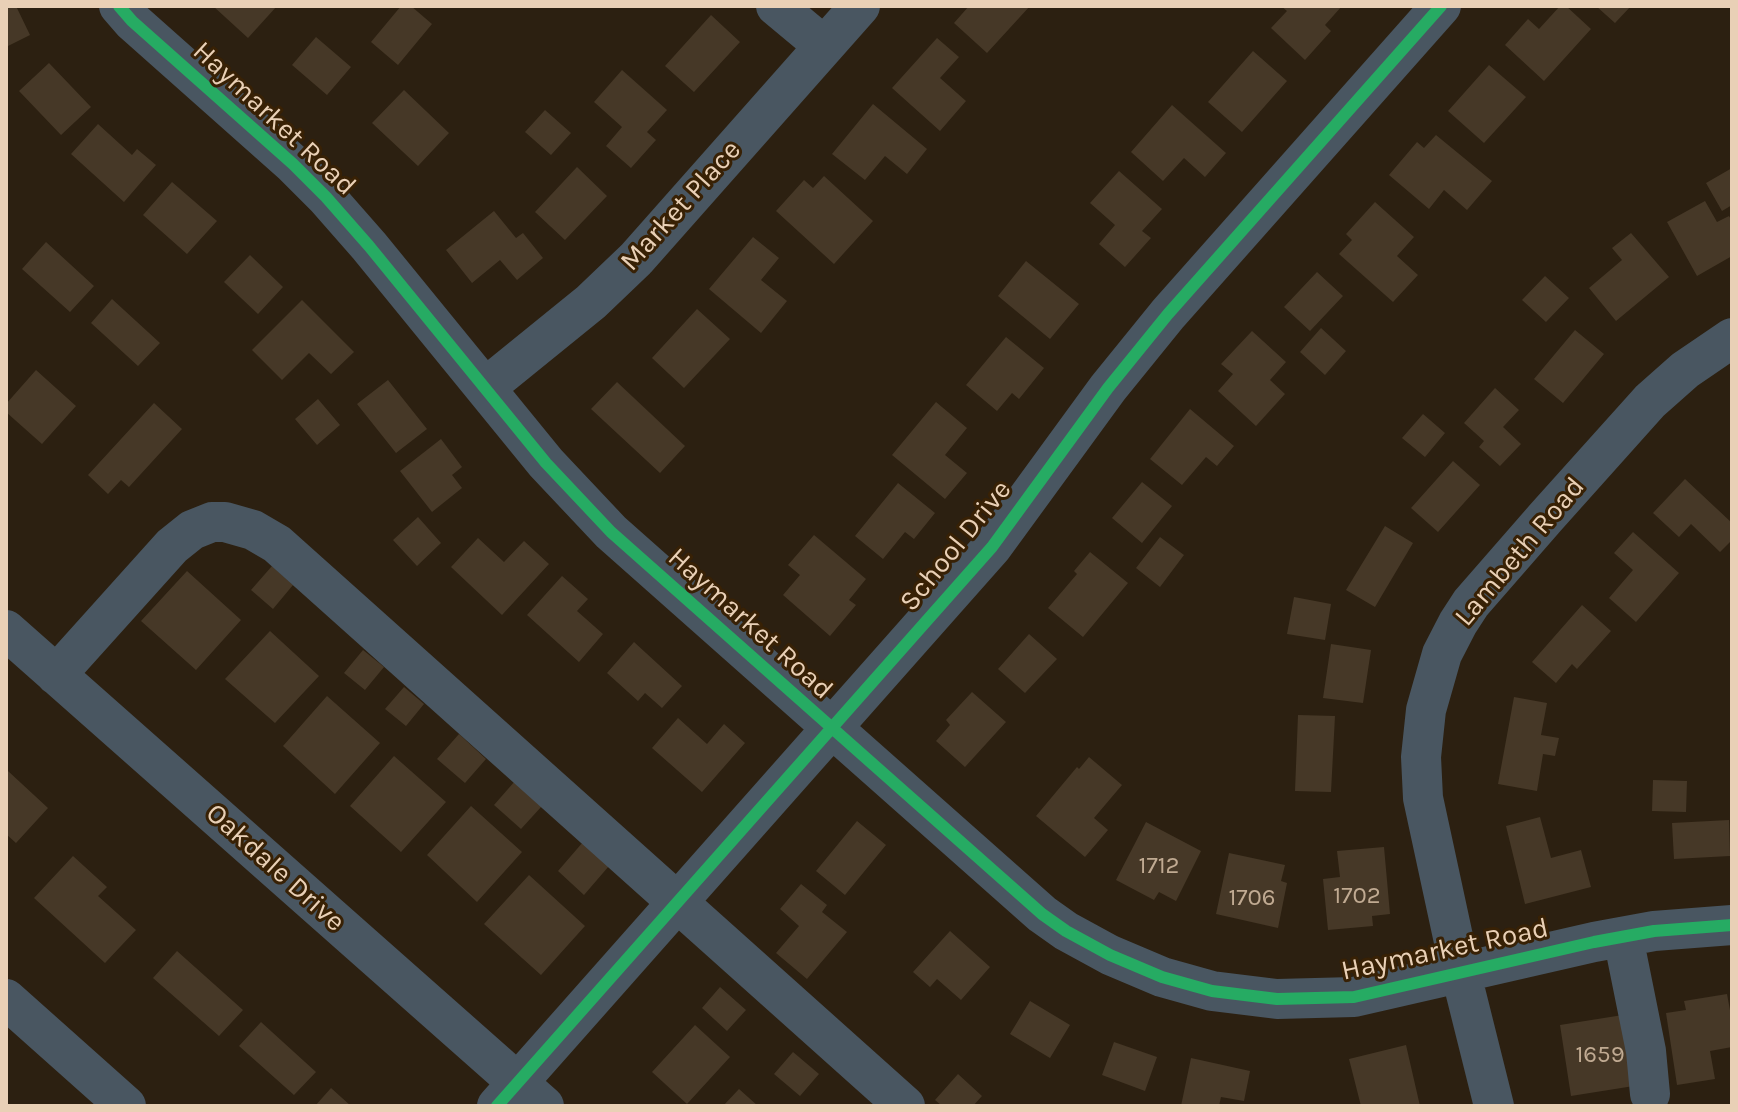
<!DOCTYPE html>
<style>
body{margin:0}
#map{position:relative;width:1738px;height:1112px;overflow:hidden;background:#2c2011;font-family:Karla,sans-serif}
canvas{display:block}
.frame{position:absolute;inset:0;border:8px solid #e9d0b6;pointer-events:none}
</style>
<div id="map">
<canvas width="1738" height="1112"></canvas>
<div class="frame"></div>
</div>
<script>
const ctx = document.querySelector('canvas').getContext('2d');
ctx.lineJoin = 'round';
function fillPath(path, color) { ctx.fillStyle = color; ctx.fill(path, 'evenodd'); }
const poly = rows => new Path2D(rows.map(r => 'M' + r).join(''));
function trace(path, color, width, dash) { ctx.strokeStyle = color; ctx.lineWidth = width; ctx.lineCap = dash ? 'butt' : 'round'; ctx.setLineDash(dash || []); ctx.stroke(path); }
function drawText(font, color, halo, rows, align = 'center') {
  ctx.font = font + ' Karla,sans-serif'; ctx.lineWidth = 6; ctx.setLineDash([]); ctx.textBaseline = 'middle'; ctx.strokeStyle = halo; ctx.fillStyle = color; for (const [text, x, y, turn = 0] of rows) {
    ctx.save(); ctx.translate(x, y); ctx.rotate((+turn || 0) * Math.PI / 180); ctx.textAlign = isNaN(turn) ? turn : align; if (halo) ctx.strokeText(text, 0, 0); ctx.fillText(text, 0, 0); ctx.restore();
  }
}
fillPath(poly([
 [6,6,16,6,30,35,6,47],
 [213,6,277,6,248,38],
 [401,6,411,6,432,24,398,65,371,42],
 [969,6,1030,6,987,53,954,23],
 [1281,6,1342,6,1325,25,1331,31,1305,60,1271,28,1287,11],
 [1560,6,1566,6,1591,29,1544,81,1505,45,1528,19,1539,29],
 [1596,6,1631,6,1615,23],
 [711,15,740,42,694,92,665,66],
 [316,37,351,67,327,95,292,65],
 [937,38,959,57,940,78,966,101,940,131,892,88],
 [1253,51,1287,81,1242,132,1208,102],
 [49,63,91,107,61,135,19,91],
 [1489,65,1526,97,1484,143,1448,111],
 [622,70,667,110,647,132,656,140,631,168,606,146,622,127,594,102],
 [404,90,449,133,418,166,372,123],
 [873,104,927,149,907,174,885,156,865,180,832,154],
 [1172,105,1226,153,1205,177,1184,158,1163,181,1131,152],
 [545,110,571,133,551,155,525,132],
 [98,124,132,155,137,149,156,165,124,202,71,154],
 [1436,135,1492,181,1467,210,1444,190,1429,209,1389,175,1417,142,1424,148],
 [577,167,607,196,565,240,535,212],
 [1732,168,1732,205,1722,211,1706,183],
 [1119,171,1162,209,1142,231,1151,238,1125,267,1099,244,1115,225,1090,203],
 [824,176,873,221,834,264,776,211,804,180,813,188],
 [172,182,217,221,187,254,143,215],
 [1705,201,1717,222,1729,216,1732,221,1732,256,1697,276,1667,222],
 [1375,202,1414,237,1397,256,1418,275,1393,302,1339,254,1352,240,1346,234],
 [494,211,516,238,523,233,543,258,517,280,500,260,472,283,446,250],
 [1631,233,1669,277,1616,321,1589,288,1622,260,1612,248],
 [753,237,779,258,761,280,787,301,761,333,709,289],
 [46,242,94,286,70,312,22,269],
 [250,255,283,287,258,314,224,282],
 [1026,261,1079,304,1050,339,998,296],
 [1317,272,1343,296,1310,331,1284,307],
 [1545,276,1569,298,1546,322,1522,300],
 [112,299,160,343,138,366,91,323],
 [302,300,354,352,331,374,309,353,282,380,252,350],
 [697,309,730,339,684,388,652,358],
 [1321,328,1346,351,1325,375,1300,352],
 [1575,330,1604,354,1563,403,1534,379],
 [1252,331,1286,362,1270,380,1285,394,1256,426,1218,391,1233,374,1221,364],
 [1006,337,1044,368,1019,399,1012,393,997,411,966,385],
 [36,370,76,406,42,444,6,412,6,404],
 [388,380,427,429,396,453,357,404],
 [617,382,685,446,660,473,591,409],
 [1495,388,1519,410,1503,427,1521,444,1500,466,1479,447,1484,441,1464,423],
 [318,399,340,425,317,445,295,419],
 [936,402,967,428,945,455,967,473,945,499,892,455],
 [154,403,182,429,129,487,121,480,108,494,88,475],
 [1190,409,1234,446,1217,466,1206,457,1182,485,1150,459],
 [1423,414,1445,433,1425,457,1402,438],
 [441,439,462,467,452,475,462,488,432,512,400,471],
 [1453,461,1480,485,1438,532,1411,508],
 [1685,479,1732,523,1732,540,1720,552,1691,524,1679,537,1653,513],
 [1142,482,1172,506,1142,543,1112,518],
 [898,483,935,513,914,539,905,532,883,559,855,536],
 [418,517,441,543,417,566,393,540],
 [1385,526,1413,543,1375,607,1346,590],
 [1633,532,1679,573,1636,622,1609,598,1633,570,1614,553],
 [814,535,866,579,849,600,856,605,830,636,783,595,800,575,788,565],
 [1160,537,1184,555,1160,587,1136,568],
 [478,538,504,562,524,541,549,564,502,615,451,567],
 [1090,552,1128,583,1083,637,1048,608,1077,574,1074,571],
 [272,566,293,585,273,609,251,590],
 [187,571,241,620,196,670,141,621],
 [562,576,588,599,577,611,603,634,579,662,527,615],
 [1294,597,1331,604,1325,640,1287,634],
 [1582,605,1611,631,1577,669,1572,664,1556,683,1532,662],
 [270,631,319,676,275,723,225,679],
 [1029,634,1057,659,1025,693,998,669],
 [634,642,682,686,662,708,645,693,638,701,607,673],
 [1331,644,1371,650,1363,703,1323,698],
 [363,650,384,667,365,690,344,673],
 [404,687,424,704,406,726,385,709],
 [972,692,1006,722,965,767,936,741,950,725,946,720],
 [327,696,380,743,335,794,283,746],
 [1514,697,1547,703,1541,735,1559,738,1555,756,1543,754,1537,791,1498,784],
 [1298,715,1335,716,1331,792,1295,791],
 [678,718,707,744,724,724,745,743,702,792,652,748],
 [459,734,486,759,465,783,437,759],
 [394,756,446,802,401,852,350,806],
 [1089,757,1122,785,1094,818,1108,830,1085,857,1036,816,1077,767,1079,769],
 [8,771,48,808,16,843,6,834,6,774],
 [1653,780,1687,781,1686,812,1652,811],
 [515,781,542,806,521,829,494,805],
 [471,806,522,852,477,902,427,855],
 [1540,817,1551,858,1581,850,1591,887,1525,904,1506,826],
 [1729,820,1730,856,1674,859,1672,823],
 [857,821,886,845,845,895,816,871],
 [1146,822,1201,851,1176,901,1159,892,1154,900,1116,880],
 [583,842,609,866,584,895,558,871],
 [1384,847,1390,914,1372,916,1373,926,1328,930,1323,879,1340,877,1337,851],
 [1229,853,1285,865,1281,881,1287,883,1278,928,1216,914],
 [73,856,107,887,98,896,136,930,105,963,34,898],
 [529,875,585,926,541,975,484,924],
 [801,884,827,905,822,912,847,932,807,979,776,953,799,926,780,909],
 [950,931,990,967,961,1000,937,979,930,987,913,972],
 [177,951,243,1010,219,1036,153,978],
 [720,987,746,1010,727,1031,702,1008],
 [1727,994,1732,1021,1732,1047,1710,1051,1715,1079,1677,1085,1666,1013,1686,1010,1684,1001],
 [1030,1001,1070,1025,1050,1058,1010,1034],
 [1629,1014,1640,1085,1571,1096,1560,1025],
 [261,1022,316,1072,294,1095,239,1046],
 [695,1025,730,1057,687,1104,652,1072],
 [1114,1042,1157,1057,1145,1091,1102,1075],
 [1406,1045,1420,1106,1361,1106,1349,1059],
 [793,1052,819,1074,800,1096,774,1074],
 [1191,1058,1250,1071,1244,1101,1221,1097,1219,1106,1181,1106],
 [958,1074,982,1096,973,1106,942,1106,935,1100],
 [331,1088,351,1106,315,1106],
 [739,1089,758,1106,723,1106]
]), '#463827');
trace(poly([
 [119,6,132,21,293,164,326,197,369,246,546,463,611,532,1042,914,1066,931,1110,955,1162,977,1212,991,1277,999,1354,997,1594,942,1654,931,1732,925],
 [776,6,824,46],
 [485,388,591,302,636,259,860,6],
 [6,630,544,1106],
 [56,675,172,546,192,530,212,522,225,522,253,530,277,544,905,1106],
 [1623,937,1646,1051,1650,1094],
 [6,999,126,1106],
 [497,1106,992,547,1108,388,1168,314,1441,6],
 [1494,1106,1461,974,1423,798,1421,757,1426,710,1442,654,1458,623,1471,603,1546,517,1650,401,1685,370,1732,338]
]), '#495661', 40);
trace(poly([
 [119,6,132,21,293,164,326,197,369,246,546,463,611,532,1042,914,1066,931,1110,955,1162,977,1212,991,1277,999,1354,997,1594,942,1654,931,1732,925],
 [497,1106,992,547,1108,388,1168,314,1441,6]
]), '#26ab63', 12);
drawText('24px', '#c0aa92', null, [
 ["1712",1159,866],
 ["1702",1357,896],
 ["1706",1252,898],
 ["1659",1600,1055]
]);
drawText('28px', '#e9d0b6', '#382105', [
 ["Haymarket Road",274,119,43],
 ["Market Place",681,206,-48],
 ["School Drive",956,546,-51],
 ["Lambeth Road",1520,552,-50],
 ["Haymarket Road",750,624,42],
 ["Oakdale Drive",275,868,42],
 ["Haymarket Road",1445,950,-12]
]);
</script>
